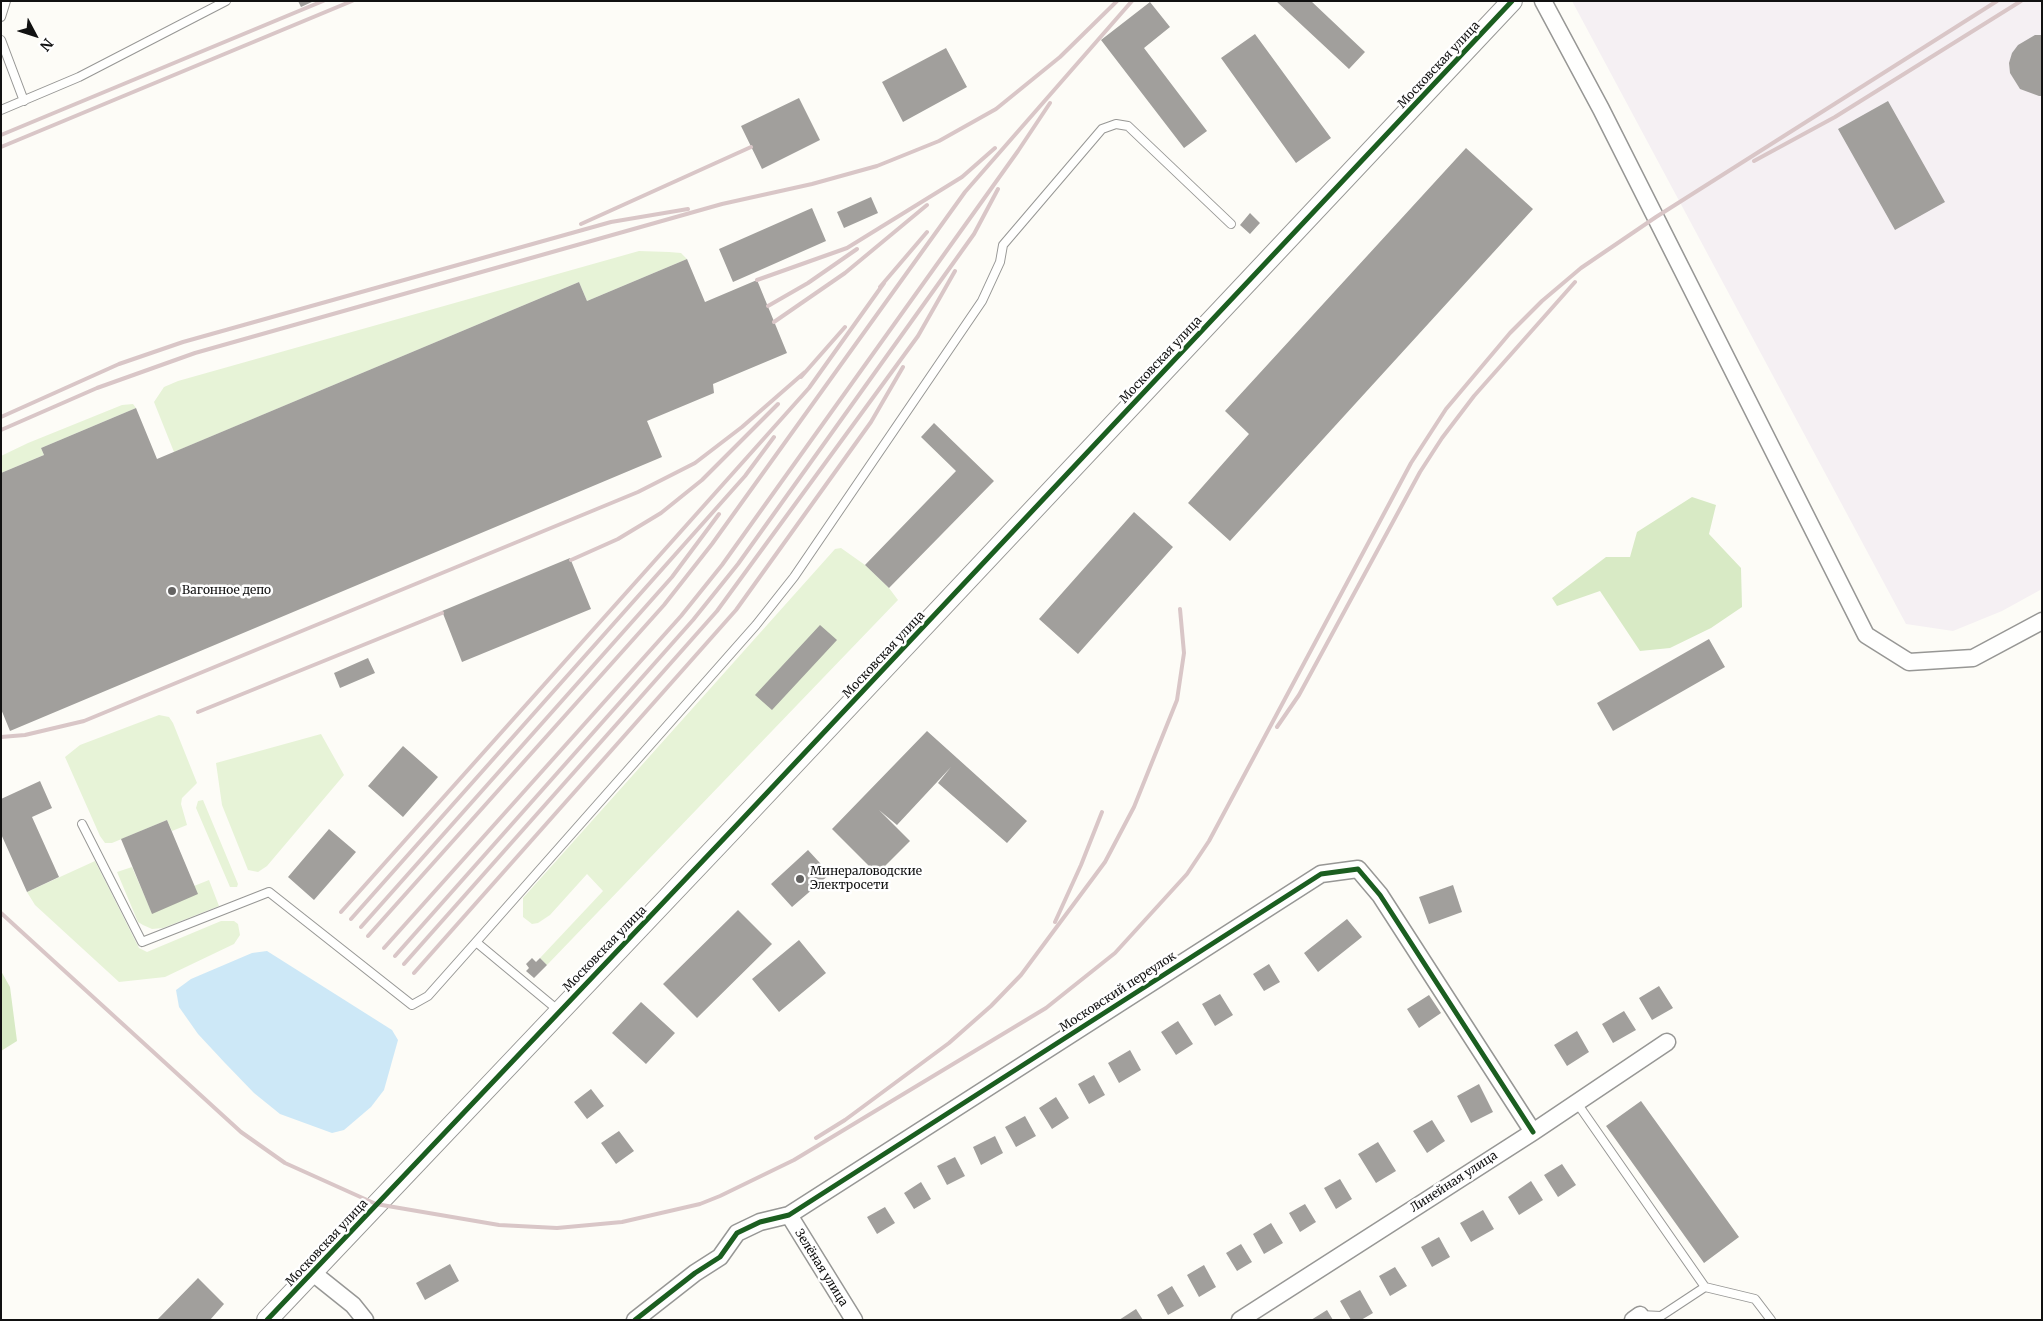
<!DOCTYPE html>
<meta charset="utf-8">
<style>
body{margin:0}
#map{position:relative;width:2043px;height:1321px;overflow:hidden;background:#fdfcf7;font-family:Merriweather,serif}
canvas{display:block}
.frame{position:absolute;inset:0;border:2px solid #111;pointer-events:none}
.north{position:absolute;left:10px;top:10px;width:50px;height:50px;-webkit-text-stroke:4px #fff;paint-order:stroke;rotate:130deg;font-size:14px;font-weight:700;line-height:20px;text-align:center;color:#111}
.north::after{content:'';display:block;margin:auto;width:18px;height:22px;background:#111;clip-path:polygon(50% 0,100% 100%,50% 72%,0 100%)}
</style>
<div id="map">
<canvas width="2043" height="1321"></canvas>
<div class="frame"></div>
<div class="north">N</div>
</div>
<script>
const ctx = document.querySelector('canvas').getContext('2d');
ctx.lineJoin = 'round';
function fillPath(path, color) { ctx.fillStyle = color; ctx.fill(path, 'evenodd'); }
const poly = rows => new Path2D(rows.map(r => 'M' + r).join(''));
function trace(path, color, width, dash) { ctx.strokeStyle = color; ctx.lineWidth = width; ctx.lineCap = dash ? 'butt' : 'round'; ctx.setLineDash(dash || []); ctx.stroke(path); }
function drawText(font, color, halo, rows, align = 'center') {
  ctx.font = font + ' Merriweather,serif'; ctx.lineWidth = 5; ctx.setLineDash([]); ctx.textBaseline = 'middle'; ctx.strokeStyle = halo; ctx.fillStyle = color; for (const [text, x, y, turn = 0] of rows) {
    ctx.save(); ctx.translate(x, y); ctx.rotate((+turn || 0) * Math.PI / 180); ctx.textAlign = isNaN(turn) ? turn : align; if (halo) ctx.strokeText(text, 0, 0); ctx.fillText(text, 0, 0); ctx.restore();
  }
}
fillPath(poly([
 [1572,1,2042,1,2042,589,2002,611,1953,631,1906,624]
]), '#f5f0f3');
fillPath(poly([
 [639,251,669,252,681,253,687,259,587,301,579,282,174,452,154,402,164,387,178,381],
 [133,404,136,408,41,448,44,455,1,473,1,456,28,443,122,405],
 [841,548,865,565,889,588,898,600,547,965,540,958,603,891,587,874,550,915,538,923,532,924,523,917,523,898,835,549],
 [159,715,169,717,173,723,197,783,182,798,181,804,187,825,172,831,167,820,112,843,105,843,100,836,65,757,80,745],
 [321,734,344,775,267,866,258,872,248,870,222,805,216,763],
 [203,800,238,884,237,887,230,887,196,808,198,801],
 [95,861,139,948,147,952,221,921,234,921,238,924,240,935,234,944,165,977,119,982,35,905,27,892],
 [132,867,152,913,194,886,209,880,219,906,163,928,152,929,143,925,138,922,117,872]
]), '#e7f3d7');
fillPath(poly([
 [1692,497,1716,505,1709,534,1741,568,1742,607,1711,628,1670,648,1640,651,1600,591,1557,606,1552,598,1606,557,1630,557,1637,532],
 [1,971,10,987,17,1041,1,1051]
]), '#d8eac5');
fillPath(poly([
 [267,951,392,1030,398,1040,384,1090,371,1107,344,1130,332,1133,280,1114,254,1093,225,1063,198,1034,179,1007,176,990,191,979,252,953]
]), '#cde8f7');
fillPath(poly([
 [298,1,314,1,301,7],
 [1276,1,1311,1,1365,52,1349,69],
 [1150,2,1170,27,1144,48,1207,131,1184,148,1101,40],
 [1255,34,1331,138,1296,163,1221,58],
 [2035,35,2042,35,2042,96,2039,96,2020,89,2010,73,2009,63,2012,53,2018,45],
 [946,48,967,87,903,122,882,82],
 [799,98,820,140,762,169,741,126],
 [1888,101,1945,202,1895,230,1838,129],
 [1466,148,1533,209,1230,541,1188,503,1249,434,1225,411],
 [871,197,878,213,844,228,837,212],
 [812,208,826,241,733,282,719,249],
 [1250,213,1260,223,1250,234,1240,225],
 [687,259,705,302,757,280,787,353,713,384,714,393,647,421,662,457,10,731,1,709,1,473,44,455,41,448,136,408,157,459,579,282,587,301],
 [934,423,994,481,889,588,865,565,956,471,921,437],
 [1134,512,1173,547,1078,654,1039,619],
 [570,558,591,609,462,662,442,611],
 [820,625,837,640,772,710,755,695],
 [1709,639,1725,667,1613,731,1597,703],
 [368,658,375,673,340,688,334,673],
 [927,731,1027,821,1007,843,938,783,951,767,897,825,879,810,910,841,877,874,832,829],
 [403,746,438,777,403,817,368,786],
 [40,781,52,808,32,817,59,877,27,892,1,834,1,799],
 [167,820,198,894,152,914,121,839],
 [329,829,356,852,314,900,288,877],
 [808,850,830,874,792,907,771,884],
 [1453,885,1462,912,1429,924,1419,897],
 [738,910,772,944,697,1018,663,984],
 [1347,919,1362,937,1318,972,1304,953],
 [799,940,826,973,779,1012,752,979],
 [532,958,536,962,540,958,547,965,534,978,526,971,529,968,526,964],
 [1269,964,1280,982,1264,991,1253,974],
 [1659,986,1673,1008,1652,1020,1639,998],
 [1220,994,1233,1015,1215,1026,1202,1004],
 [1429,995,1441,1013,1419,1028,1407,1009],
 [641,1002,675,1033,646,1064,612,1033],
 [1624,1011,1636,1030,1613,1043,1602,1024],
 [1178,1021,1193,1044,1176,1055,1161,1032],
 [1577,1031,1589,1052,1567,1066,1554,1045],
 [1130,1050,1141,1070,1119,1083,1108,1063],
 [1094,1075,1105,1095,1089,1104,1078,1084],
 [1479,1084,1493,1112,1471,1123,1457,1096],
 [591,1089,604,1106,587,1119,574,1102],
 [1056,1097,1069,1118,1052,1129,1039,1108],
 [1641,1101,1739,1237,1704,1263,1606,1126],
 [1025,1116,1036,1136,1016,1147,1005,1127],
 [1432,1120,1445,1141,1427,1153,1413,1131],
 [619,1131,634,1151,616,1164,601,1143],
 [995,1136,1003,1153,981,1165,973,1147],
 [1378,1142,1396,1171,1376,1183,1358,1154],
 [955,1157,965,1176,947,1185,937,1166],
 [1562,1164,1576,1185,1558,1197,1544,1175],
 [1340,1179,1352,1199,1336,1209,1324,1188],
 [1531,1181,1543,1200,1519,1215,1508,1197],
 [921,1182,931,1199,914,1209,904,1193],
 [1305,1204,1316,1222,1300,1232,1289,1213],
 [885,1207,895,1223,877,1234,867,1217],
 [1483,1210,1494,1229,1471,1242,1460,1223],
 [1271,1223,1283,1243,1264,1254,1253,1234],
 [1439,1237,1450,1257,1432,1267,1421,1247],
 [1241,1244,1252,1262,1237,1271,1226,1253],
 [450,1264,459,1281,425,1300,416,1283],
 [1204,1265,1216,1287,1199,1297,1187,1275],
 [1395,1267,1407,1286,1390,1296,1379,1276],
 [198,1278,224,1304,210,1320,157,1320],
 [1172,1286,1184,1306,1168,1315,1157,1295],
 [1360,1290,1373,1313,1361,1320,1351,1320,1340,1301],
 [1136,1309,1143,1320,1119,1320],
 [1327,1310,1333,1320,1311,1320]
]), '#a19f9c');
const service = poly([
 [1,17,6,1],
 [1,40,24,101],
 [1,110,79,77,226,1],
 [82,824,142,942,269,892,412,1005,428,996,476,942,559,1011],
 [476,942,756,625,794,577,982,301,1000,262,1003,245,1102,129,1116,124,1128,126,1231,224],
 [1577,1103,1705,1287],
 [1640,1315,1661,1316,1705,1287,1755,1299,1771,1320]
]);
const minor = poly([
 [1543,1,1601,109,1866,635,1909,662,1973,658,2042,621],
 [789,1215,854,1320],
 [313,1273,353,1305,365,1320],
 [635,1320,695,1273,720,1257,737,1233,760,1222,789,1215,1321,874,1358,869,1380,895,1533,1132],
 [1240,1320,1533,1132,1667,1042],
 [1633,1320,1640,1315]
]);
const tertiary = poly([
 [267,1320,733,829,1512,1]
]);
trace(service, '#979795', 10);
trace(minor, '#979795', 19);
trace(tertiary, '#979795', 22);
trace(service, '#fffffe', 8);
trace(minor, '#fffffe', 16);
trace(tertiary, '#fffffe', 20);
trace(poly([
 [1,135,323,1],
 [1,147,352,1],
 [1754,161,1835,117,2021,1],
 [581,224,751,147],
 [757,280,847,248,962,177,995,148],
 [880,287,927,232],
 [768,306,808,283,857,249],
 [774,322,845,273,927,205],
 [801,377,845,327],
 [1,417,119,364,183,342,611,222,688,209],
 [1,430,97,388,195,353,722,204,812,184,877,166,939,141,996,109,1060,57,1117,1],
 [571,560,618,539,661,513,702,480,778,404],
 [198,712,442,613],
 [1277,727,1299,695,1420,472,1442,438,1474,396,1575,282],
 [1,737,25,735,84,721,638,492,695,463,742,427,805,372],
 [341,912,809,388,884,283],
 [1,913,241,1132,285,1163,376,1204,499,1225,557,1228,622,1222,700,1204,720,1196,794,1160,1046,1008,1115,953,1187,874,1209,841,1411,463,1446,409,1510,333,1542,301,1581,268,1656,217,1997,1],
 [351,919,745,476,774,437],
 [1055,922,1081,865,1102,812],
 [361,927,672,577,719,514],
 [368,936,664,605,712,544,965,192,1132,1],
 [384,948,681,616,722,565,1018,151,1050,103],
 [395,956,693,620,738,564,974,234,998,189],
 [404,964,717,611,918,336,955,271],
 [414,973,736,610,871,422,903,367],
 [816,1138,845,1120,949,1043,991,1006,1021,975,1105,862,1134,807,1177,700,1184,653,1180,609]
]), '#d9c6c7', 4);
trace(poly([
 [267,1320,733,829,1512,1],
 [635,1320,695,1273,720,1257,737,1233,760,1222,789,1215,1321,874,1358,869,1380,895,1533,1132]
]), '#1b5e20', 5);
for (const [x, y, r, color] of [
 [172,591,5,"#646362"],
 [800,879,5,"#646362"]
]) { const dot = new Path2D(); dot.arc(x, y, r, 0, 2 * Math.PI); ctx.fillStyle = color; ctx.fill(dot); trace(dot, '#fff', 2); }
drawText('12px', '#111', '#fff', [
 ["Московская улица",1439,65,-47],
 ["Московская улица",1161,360,-47],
 ["Московская улица",884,655,-47],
 ["Московская улица",605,949,-46],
 ["Московский переулок",1118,992,-33],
 ["Линейная улица",1454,1182,-33],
 ["Московская улица",327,1243,-47],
 ["Зелёная улица",821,1268,58]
]);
drawText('12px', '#111', '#fff', [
 ["Вагонное депо",182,591],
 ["Минераловодские",810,872],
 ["Электросети",810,886]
], 'left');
</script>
